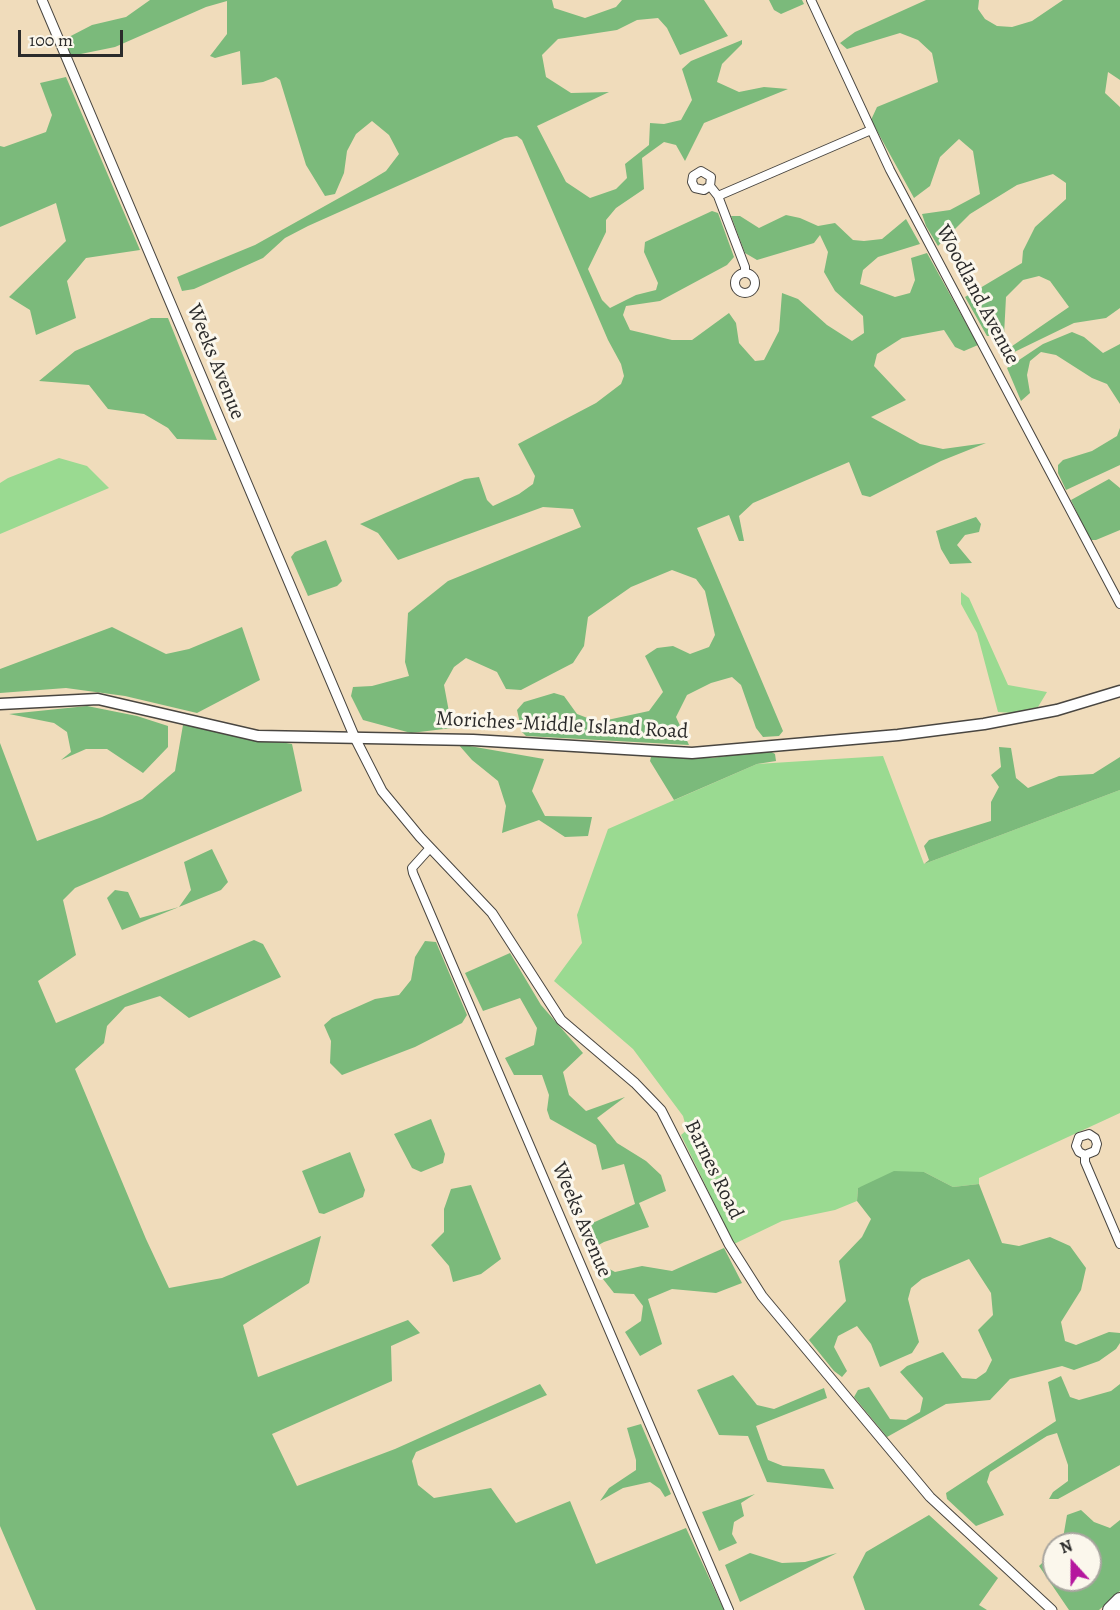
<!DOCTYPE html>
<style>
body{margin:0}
#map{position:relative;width:1120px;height:1610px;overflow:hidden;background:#f0dcbb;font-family:Alegreya,serif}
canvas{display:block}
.north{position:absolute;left:1042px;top:1532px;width:60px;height:60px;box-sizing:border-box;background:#fbf7ec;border:2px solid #a8a59f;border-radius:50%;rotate:339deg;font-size:16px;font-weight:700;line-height:24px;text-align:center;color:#2b2b2b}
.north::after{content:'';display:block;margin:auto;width:21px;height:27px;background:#b5179e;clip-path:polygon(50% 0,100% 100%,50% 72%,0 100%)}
.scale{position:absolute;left:18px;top:30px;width:105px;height:27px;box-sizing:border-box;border:3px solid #2b2b2b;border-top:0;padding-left:8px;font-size:18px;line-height:21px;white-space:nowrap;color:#2b2b2b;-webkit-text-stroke:4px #fbf7ec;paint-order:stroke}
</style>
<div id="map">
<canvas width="1120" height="1610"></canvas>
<div class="north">N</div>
<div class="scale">100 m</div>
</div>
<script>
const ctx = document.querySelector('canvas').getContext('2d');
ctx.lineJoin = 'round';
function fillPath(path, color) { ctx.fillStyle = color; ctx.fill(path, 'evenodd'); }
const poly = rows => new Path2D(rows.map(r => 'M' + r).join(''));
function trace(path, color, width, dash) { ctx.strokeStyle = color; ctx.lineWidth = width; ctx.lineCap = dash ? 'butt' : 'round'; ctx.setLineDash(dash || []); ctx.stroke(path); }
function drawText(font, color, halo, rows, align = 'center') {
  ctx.font = font + ' Alegreya,serif'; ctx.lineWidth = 6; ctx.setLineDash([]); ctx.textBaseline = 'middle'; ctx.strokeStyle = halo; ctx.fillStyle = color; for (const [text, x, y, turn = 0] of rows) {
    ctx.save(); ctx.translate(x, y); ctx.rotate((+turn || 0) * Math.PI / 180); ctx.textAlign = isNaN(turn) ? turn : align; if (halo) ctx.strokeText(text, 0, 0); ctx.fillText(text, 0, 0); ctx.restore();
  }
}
fillPath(poly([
 [59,458,87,466,109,488,0,534,0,483,8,478],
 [961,592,969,598,1008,685,1047,692,1038,707,1013,713,998,712,977,633,961,604],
 [883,756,924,864,1120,790,1120,1113,979,1178,979,1184,953,1187,924,1172,858,1188,857,1201,835,1210,782,1221,734,1244,681,1135,687,1130,683,1116,633,1049,554,981,582,943,577,915,608,829,757,764]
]), '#9ada91');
fillPath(poly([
 [150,0,552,0,554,8,585,18,616,7,622,0,704,0,728,36,680,55,667,28,658,18,637,20,617,30,558,39,542,55,546,77,571,93,609,92,537,126,566,182,590,198,616,189,627,178,625,164,649,145,650,123,664,124,681,120,692,100,682,69,691,61,742,40,742,44,722,64,717,82,739,92,764,87,788,89,704,123,685,161,676,145,664,142,642,158,644,189,616,208,606,220,606,232,588,269,602,300,610,308,636,295,656,290,658,283,644,252,645,242,712,211,718,213,734,257,727,265,660,301,626,306,623,315,630,330,672,340,692,340,729,313,736,323,739,343,755,361,764,360,779,331,782,293,798,299,827,325,852,341,864,333,863,316,835,291,824,272,828,252,820,235,814,243,757,260,745,253,731,216,740,216,759,228,786,215,800,218,818,226,835,223,853,240,864,241,882,239,906,219,920,244,878,257,863,270,860,284,895,297,910,293,915,280,911,258,927,253,978,345,964,351,955,347,944,330,902,338,877,354,874,366,906,400,871,417,920,444,943,449,986,443,941,461,870,497,862,495,849,462,753,503,739,516,744,541,739,541,729,515,697,528,783,731,779,736,763,737,756,728,741,685,732,677,711,683,687,695,676,717,689,745,526,736,522,732,517,710,524,702,554,693,564,696,577,714,598,722,649,711,663,692,645,656,657,648,673,646,690,654,709,647,715,635,705,591,696,579,672,570,631,587,588,617,584,646,573,663,521,690,506,689,497,672,466,658,454,667,444,685,452,728,411,733,363,720,351,696,353,687,372,686,409,676,405,662,408,613,448,581,581,527,573,509,543,507,398,560,378,533,360,524,465,479,479,477,487,500,493,506,519,494,533,484,535,476,518,444,596,403,621,384,624,376,621,364,608,340,522,140,517,136,505,138,308,226,285,238,263,258,194,289,182,291,177,277,255,245,366,183,386,171,399,154,389,135,372,121,356,134,347,151,344,173,335,194,325,196,306,165,280,80,276,77,263,82,242,85,240,51,215,58,210,56,227,34,227,1,206,7,115,47,71,56,65,39,92,25,126,17],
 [769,0,802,0,804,4,781,14,774,10],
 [926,0,979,0,978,9,985,19,997,26,1012,27,1032,21,1063,0,1120,0,1120,80,1108,72,1105,93,1120,107,1120,308,1106,318,1074,323,1004,357,1002,353,1069,307,1050,281,1039,276,1023,280,1006,297,1004,335,987,336,965,297,1022,263,1023,251,1035,227,1066,199,1066,183,1053,174,1017,185,970,214,938,246,926,226,922,214,950,210,980,194,973,151,959,139,940,157,930,186,914,198,871,120,877,107,938,82,932,53,918,40,900,33,847,49,840,43,855,32],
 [66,77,140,250,86,258,67,281,76,318,36,335,30,310,9,297,66,241,56,203,0,227,0,146,4,147,46,132,52,115,40,83],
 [151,318,168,318,217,440,177,439,168,428,144,414,108,409,89,385,39,381,75,351],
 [1072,332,1084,337,1103,353,1120,344,1120,404,1107,384,1092,378,1056,355,1041,352,1030,361,1027,375,1030,393,1021,401,1007,368,1043,344],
 [1120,428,1120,465,1066,490,1058,473,1058,465,1063,460,1092,451,1117,436],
 [1109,479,1120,488,1120,530,1096,540,1090,540,1071,500],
 [976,517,981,524,979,532,965,535,957,545,972,563,950,564,941,549,936,531],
 [326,540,342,581,337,586,308,596,291,557,295,552],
 [112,627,166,654,189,649,242,627,260,680,197,713,125,696,66,688,0,693,0,669],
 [87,706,137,716,168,726,168,747,143,773,107,749,86,749,61,760,71,752,67,732,54,723,9,714],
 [183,725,292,744,302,791,75,888,63,900,76,955,38,981,56,1023,254,940,263,944,281,977,189,1018,160,996,125,1007,107,1026,104,1043,75,1069,146,1239,169,1288,222,1278,321,1236,309,1283,243,1325,258,1377,408,1320,420,1333,391,1346,392,1381,272,1434,297,1486,395,1449,540,1384,547,1395,416,1452,412,1461,418,1485,434,1498,491,1488,516,1523,570,1501,596,1564,686,1528,724,1610,36,1610,0,1526,0,743,37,841,102,817,142,799,175,771],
 [458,744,544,759,532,791,545,816,592,817,588,836,565,837,539,820,502,833,506,806,498,781,472,760],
 [999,747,1011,748,1016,778,1028,788,1059,776,1093,774,1120,757,1120,790,924,864,929,860,924,846,929,840,991,821,991,802,999,787,991,775,1001,767],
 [768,750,775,754,776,761,757,764,674,800,650,761,651,757,712,758],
 [212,849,228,882,221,890,122,930,107,898,115,890,128,892,140,918,179,907,191,890,184,862],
 [425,941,436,942,467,1015,462,1023,415,1047,342,1075,330,1063,331,1041,324,1025,332,1018,375,999,399,995,411,980,415,957],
 [510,953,541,1005,583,1053,563,1072,569,1095,586,1111,625,1097,597,1118,617,1143,646,1161,661,1175,666,1191,639,1203,649,1227,604,1242,586,1252,579,1229,635,1204,624,1164,602,1170,596,1145,550,1119,547,1110,549,1095,542,1075,514,1075,505,1058,534,1045,537,1028,520,998,483,1011,465,973],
 [431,1119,445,1154,443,1163,421,1172,412,1168,394,1134],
 [350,1152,365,1190,363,1197,324,1214,319,1213,302,1171],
 [894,1171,924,1172,953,1187,979,1184,1002,1243,1019,1246,1050,1237,1070,1246,1086,1268,1081,1290,1061,1322,1065,1341,1076,1345,1109,1332,1120,1333,1120,1343,1116,1349,1099,1361,1074,1370,1062,1366,1010,1379,990,1400,946,1404,887,1437,854,1397,858,1390,869,1387,890,1419,906,1420,920,1412,923,1398,900,1372,907,1366,943,1352,962,1378,976,1379,986,1372,992,1360,978,1330,993,1315,991,1293,969,1259,922,1279,911,1288,908,1299,919,1342,912,1353,880,1367,871,1344,857,1326,838,1336,834,1347,847,1371,842,1377,834,1371,809,1340,846,1301,839,1261,862,1237,871,1219,857,1201,858,1188],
 [471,1185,501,1259,481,1274,453,1282,449,1266,431,1245,444,1232,444,1209,451,1189],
 [724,1248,742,1283,716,1293,672,1289,648,1299,662,1344,640,1356,625,1332,641,1321,643,1306,634,1294,614,1293,603,1279,604,1266,615,1272,642,1266,672,1271],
 [733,1375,757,1405,774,1409,824,1388,827,1398,756,1426,768,1460,783,1466,824,1469,834,1489,767,1482,748,1436,719,1435,697,1390],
 [1061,1376,1070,1397,1079,1400,1111,1391,1120,1384,1120,1465,1058,1499,1049,1499,1053,1492,1068,1481,1068,1465,1057,1433,1047,1436,990,1472,987,1482,1004,1515,976,1526,947,1499,946,1493,1056,1421,1048,1382],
 [641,1424,671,1494,665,1497,660,1489,650,1482,623,1488,600,1501,609,1488,636,1470,636,1460,627,1428],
 [755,1494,741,1503,744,1516,734,1522,732,1534,737,1543,719,1551,702,1512],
 [1081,1510,1094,1522,1110,1528,1120,1520,1120,1591,1099,1610,1069,1610,1039,1566,1054,1552,1054,1580,1090,1580,1090,1544,1062,1544,1067,1515],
 [929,1515,998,1578,979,1605,987,1610,865,1610,853,1577,866,1552],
 [750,1553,782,1563,805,1562,837,1553,740,1602,725,1565]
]), '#7bba7b');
const minor = poly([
 [811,0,890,170,1120,604],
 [710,186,704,190,695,188,692,182,693,176,701,171,711,177,710,186,718,196,745,267,745,273],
 [718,196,871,130],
 '735 283a10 10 0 1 1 20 0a10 10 0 1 1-20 0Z',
 [430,848,412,868,413,873,729,1610],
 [1085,1155,1095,1151,1097,1144,1095,1138,1089,1134,1079,1137,1076,1146,1079,1152,1085,1155,1085,1162,1120,1244]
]);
const tertiary = poly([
 [42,0,355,738,382,791,420,837,492,913,561,1020,635,1083,661,1110,729,1244,762,1296,930,1497,1052,1610]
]);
const secondary = poly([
 [0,704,98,699,258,736,473,740,692,753,898,735,984,724,1057,710,1120,691]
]);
const motorway = poly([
 [1110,1610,1120,1600]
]);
trace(minor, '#494641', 10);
trace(tertiary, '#494641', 11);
trace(secondary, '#494641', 13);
trace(motorway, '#494641', 16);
trace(minor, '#fff', 8);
trace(tertiary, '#fff', 9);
trace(secondary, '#fff', 10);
trace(motorway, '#fff', 14);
drawText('21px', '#2b2b2b', '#fbf7ec', [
 ["Woodland Avenue",977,295,62],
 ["Weeks Avenue",215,362,68],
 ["Moriches-Middle Island Road",562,726,3],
 ["Barnes Road",713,1170,64],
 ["Weeks Avenue",581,1220,67]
]);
</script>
